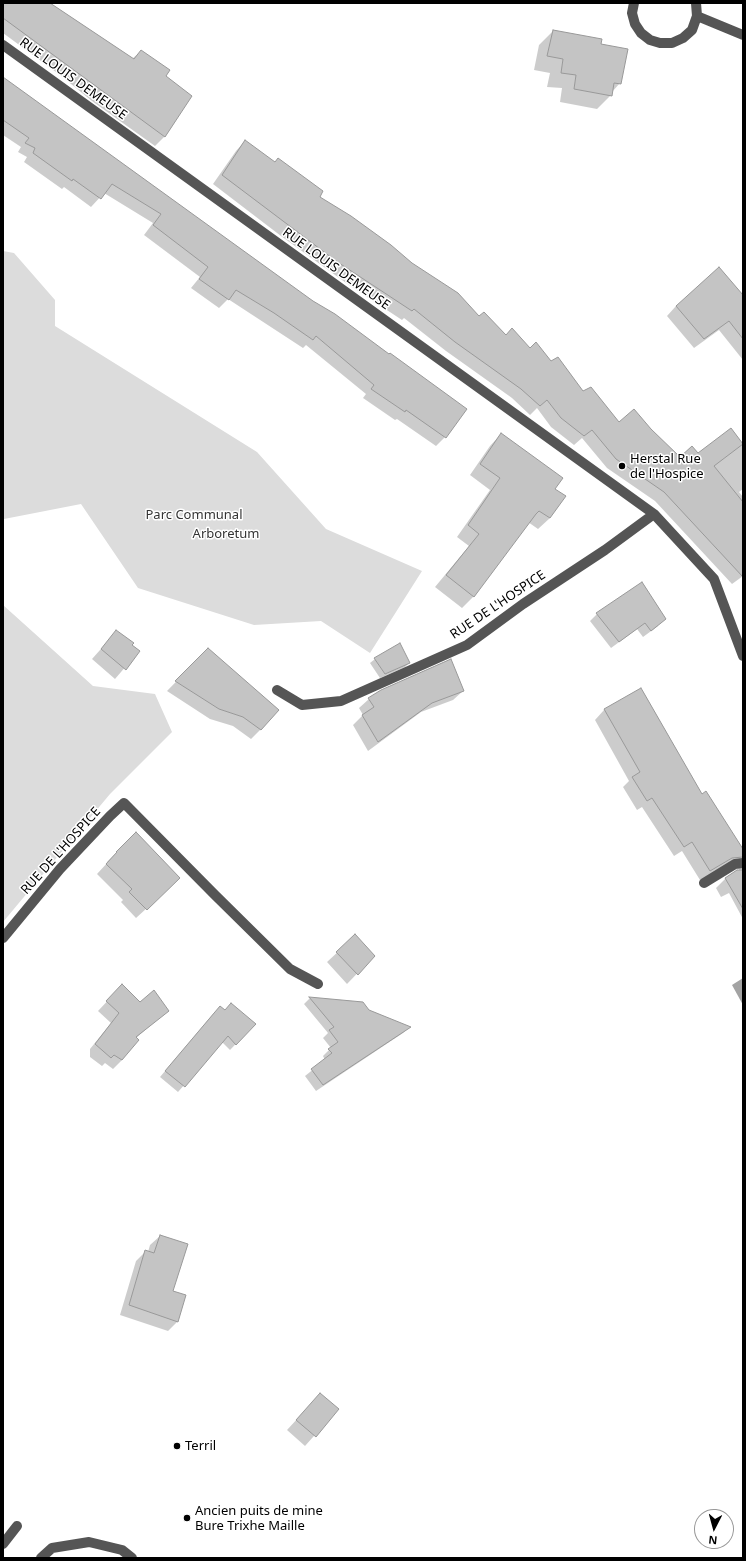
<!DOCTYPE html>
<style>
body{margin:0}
#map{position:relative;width:746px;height:1561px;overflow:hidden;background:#fff;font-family:"Noto Sans",sans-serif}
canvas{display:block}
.frame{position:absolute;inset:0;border:4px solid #000;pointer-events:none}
.north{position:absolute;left:694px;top:1509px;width:40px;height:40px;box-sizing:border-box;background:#fff;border:1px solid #999;border-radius:50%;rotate:186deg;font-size:11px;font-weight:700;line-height:16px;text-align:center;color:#000}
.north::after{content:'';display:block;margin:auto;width:14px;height:18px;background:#000;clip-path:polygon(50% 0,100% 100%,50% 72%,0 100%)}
</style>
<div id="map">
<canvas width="746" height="1561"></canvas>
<div class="frame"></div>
<div class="north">N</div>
</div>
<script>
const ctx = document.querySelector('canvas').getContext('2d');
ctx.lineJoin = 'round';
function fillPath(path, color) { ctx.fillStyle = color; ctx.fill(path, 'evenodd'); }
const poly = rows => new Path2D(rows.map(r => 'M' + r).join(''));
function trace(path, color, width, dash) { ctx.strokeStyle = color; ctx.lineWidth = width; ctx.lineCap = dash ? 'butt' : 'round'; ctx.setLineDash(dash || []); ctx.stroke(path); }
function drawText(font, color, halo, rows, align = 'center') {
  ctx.font = font + ' "Noto Sans",sans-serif'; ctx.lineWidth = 3; ctx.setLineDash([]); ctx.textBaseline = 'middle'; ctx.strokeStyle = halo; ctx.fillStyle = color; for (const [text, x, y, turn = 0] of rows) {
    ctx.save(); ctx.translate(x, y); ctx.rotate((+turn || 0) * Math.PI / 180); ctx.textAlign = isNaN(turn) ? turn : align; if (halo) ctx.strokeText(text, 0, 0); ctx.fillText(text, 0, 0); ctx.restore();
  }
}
fillPath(poly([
 [3,251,14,253,55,300,55,326,257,452,326,529,422,571,370,653,321,621,254,625,138,588,81,504,4,519,3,525],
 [3,605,93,686,155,694,172,732,110,794,3,922]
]), '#dcdcdc');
fillPath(poly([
 [743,978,743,1005,732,985]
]), '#a3a3a3');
fillPath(poly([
 [3,3,48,3,132,59,141,51,164,76,165,136,155,146,92,101,60,75,3,33],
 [553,31,600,45,620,83,612,92,611,95,597,109,560,102,562,88,547,87,550,73,534,70,539,45],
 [3,78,445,437,436,446,397,419,395,420,363,398,366,394,306,345,303,348,228,299,219,308,191,288,200,277,144,235,153,223,104,193,91,207,64,187,62,189,24,162,27,157,18,152,21,147,3,135],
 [245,141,274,163,278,159,318,197,479,318,505,336,530,349,550,362,619,423,650,430,680,458,698,455,731,430,743,445,743,489,739,492,743,497,743,576,732,584,655,501,607,468,582,438,574,445,551,427,537,408,530,415,512,398,446,351,404,318,402,320,349,285,281,236,213,184,236,151],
 [743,296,743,360,719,330,694,348,667,316,676,306],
 [501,434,554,489,550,518,538,529,528,522,473,597,462,608,435,587,469,546,457,537,490,490,470,475,490,446],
 [642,584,658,626,643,637,637,629,611,648,590,621,597,614],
 [116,632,139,651,115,679,92,659],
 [208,649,261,729,251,739,233,726,210,719,167,691],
 [375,659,409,663,405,667,380,678,370,663],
 [640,689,701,795,743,851,743,919,729,893,721,897,716,888,726,878,740,871,738,868,723,867,700,880,682,851,674,856,642,807,637,810,623,787,629,781,595,720,604,710],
 [463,691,453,700,421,712,368,751,353,725,363,715,359,708,369,699],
 [136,834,169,888,136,918,121,902,123,900,97,874,108,862,107,862],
 [355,936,374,956,347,984,327,962],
 [113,995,167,1011,136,1038,122,1060,113,1069,105,1063,102,1066,90,1057,90,1049,111,1023,98,1011],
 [310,998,368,1011,409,1027,403,1033,316,1091,305,1076,325,1060,323,1056,331,1048,323,1038,328,1033,304,1004],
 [224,1011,255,1024,230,1050,222,1042,178,1092,160,1077,214,1013],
 [160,1236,177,1322,168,1331,120,1315,136,1261,146,1251,148,1252,150,1245],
 [320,1394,338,1409,305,1446,287,1430]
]), '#0003');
const building = poly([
 [3,3,50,3,134,59,141,50,170,70,166,76,192,96,165,137,3,18,3,3],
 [553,30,602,39,601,44,628,49,621,84,614,83,612,96,574,89,576,75,561,73,563,59,547,56,553,30],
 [3,77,313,301,335,314,389,354,390,353,467,409,446,438,406,410,405,412,371,389,374,385,316,336,313,340,274,313,236,290,229,300,199,279,208,267,153,225,161,214,112,184,101,199,73,179,72,181,33,153,35,148,25,143,29,138,3,120,3,77],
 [245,140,275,162,278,158,323,191,320,197,351,216,391,245,412,263,458,293,479,316,484,312,506,335,512,328,530,348,536,342,551,361,558,357,583,391,591,387,619,422,634,409,651,429,680,457,692,446,698,453,731,428,743,444,714,466,743,502,743,577,664,492,616,459,592,430,584,436,561,418,547,400,540,406,521,389,455,342,414,309,412,311,336,261,222,175,245,140],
 [719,267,743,295,743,339,729,321,704,339,676,306,719,267],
 [501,433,563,478,555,489,566,496,550,518,539,511,536,514,474,597,446,575,479,534,468,525,500,478,480,464,501,433],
 [642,582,666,619,651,631,645,623,619,642,596,613,642,582],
 [116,630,134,643,132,645,140,651,126,670,101,649,116,630],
 [400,643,410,663,385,674,374,658,400,643],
 [208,648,279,710,261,730,243,717,219,709,175,681,208,648],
 [451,659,464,691,432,703,378,742,362,715,374,707,368,698,381,690,451,659],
 [641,688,702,794,706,791,743,849,743,857,732,858,710,871,692,842,684,847,652,798,647,801,632,777,640,772,604,709,641,688],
 [136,832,180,878,147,910,129,892,132,889,106,864,117,852,116,852,136,832],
 [737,870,743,870,743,909,725,878,737,870],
 [355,934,375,956,358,975,336,952,355,934],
 [122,984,140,1002,154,990,169,1011,136,1037,139,1040,122,1060,114,1055,111,1058,95,1044,119,1013,106,1001,122,984],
 [309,997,363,1002,369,1010,411,1027,323,1085,311,1069,332,1053,328,1049,338,1042,329,1030,334,1027,309,997],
 [231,1003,256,1024,236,1045,228,1036,185,1087,165,1071,220,1006,225,1010,231,1003],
 [160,1235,188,1244,173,1291,186,1295,178,1322,129,1305,145,1250,154,1253,160,1235],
 [320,1393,339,1409,316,1437,296,1420,320,1393]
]);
fillPath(building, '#c4c4c4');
trace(building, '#999', 1);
trace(poly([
 [634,3,632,13,635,24,641,33,650,40,660,43,672,43,683,38,692,30,697,16,696,3],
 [697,16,743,35],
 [3,45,654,514,714,579,743,656],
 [277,690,302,705,341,701,467,645,523,604,605,550,654,514],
 [704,883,735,864,743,863],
 [3,938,60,869,110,816,124,803,215,895,290,969,318,984],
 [3,1544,17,1526],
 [41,1558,52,1548,89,1542,122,1550,132,1558]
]), '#555', 10);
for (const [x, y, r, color] of [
 [622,466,4,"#000"],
 [177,1446,4,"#000"],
 [187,1518,4,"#000"]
]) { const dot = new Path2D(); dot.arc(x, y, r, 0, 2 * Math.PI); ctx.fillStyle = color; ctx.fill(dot); trace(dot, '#fff', 1.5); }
drawText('13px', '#000', '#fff', [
 ["RUE LOUIS DEMEUSE",73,79,36],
 ["RUE LOUIS DEMEUSE",336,269,36],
 ["RUE DE L'HOSPICE",498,605,-34],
 ["RUE DE L'HOSPICE",61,851,-48]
]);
drawText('13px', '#000', '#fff', [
 ["Herstal Rue",630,459],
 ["de l'Hospice",630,474],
 ["Terril",185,1446],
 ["Ancien puits de mine",195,1511],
 ["Bure Trixhe Maille",195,1526]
], 'left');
drawText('13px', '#333', '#fff', [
 ["Parc Communal",194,515],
 ["Arboretum",226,534]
]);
</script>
